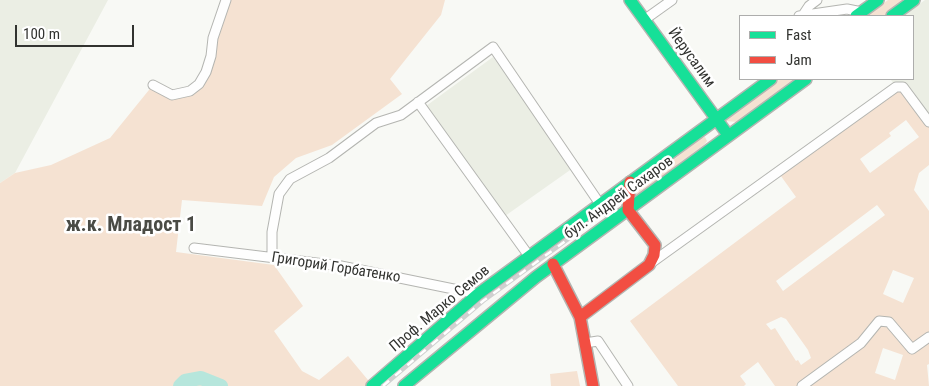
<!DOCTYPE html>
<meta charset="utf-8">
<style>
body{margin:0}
#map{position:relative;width:929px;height:386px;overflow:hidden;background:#f8f9f5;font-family:"Roboto Condensed",sans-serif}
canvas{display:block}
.legend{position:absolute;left:739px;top:15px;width:175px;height:65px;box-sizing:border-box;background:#fff;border:1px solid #adadac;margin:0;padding:6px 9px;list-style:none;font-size:15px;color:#323330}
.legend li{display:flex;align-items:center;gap:10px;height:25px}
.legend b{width:25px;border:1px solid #adadac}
.scale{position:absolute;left:15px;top:25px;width:119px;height:22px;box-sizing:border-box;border:2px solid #323330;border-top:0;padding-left:6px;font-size:15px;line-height:18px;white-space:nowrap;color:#323330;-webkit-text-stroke:4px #fff;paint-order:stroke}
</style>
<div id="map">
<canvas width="929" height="386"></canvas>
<ul class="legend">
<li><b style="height:6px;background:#16e098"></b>Fast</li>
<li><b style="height:6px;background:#f24e42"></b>Jam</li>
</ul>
<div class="scale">100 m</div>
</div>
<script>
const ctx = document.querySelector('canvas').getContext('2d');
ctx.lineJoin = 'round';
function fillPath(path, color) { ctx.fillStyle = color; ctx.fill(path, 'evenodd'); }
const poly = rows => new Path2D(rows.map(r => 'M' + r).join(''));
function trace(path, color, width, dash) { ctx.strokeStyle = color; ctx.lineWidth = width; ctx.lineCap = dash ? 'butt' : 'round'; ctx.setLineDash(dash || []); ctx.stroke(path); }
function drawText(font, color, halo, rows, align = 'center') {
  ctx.font = font + ' "Roboto Condensed",sans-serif'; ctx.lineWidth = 5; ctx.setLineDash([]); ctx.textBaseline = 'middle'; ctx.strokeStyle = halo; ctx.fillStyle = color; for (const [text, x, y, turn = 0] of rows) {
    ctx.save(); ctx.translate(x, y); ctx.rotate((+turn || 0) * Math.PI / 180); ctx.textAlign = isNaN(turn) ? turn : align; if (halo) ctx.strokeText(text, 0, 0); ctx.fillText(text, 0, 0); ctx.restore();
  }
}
fillPath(poly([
 [0,0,108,0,15,173,0,183],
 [925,0,929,0,929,122,890,79,913,79,913,16,903,16],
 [493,57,573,168,505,216,426,106]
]), '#ebeee4');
fillPath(poly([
 [226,0,445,0,441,15,390,79,402,94,332,145,296,158,274,177,262,206,182,200,176,252,274,265,303,306,274,331,302,371,319,380,348,356,373,386,0,386,0,183,15,173,51,165,110,138,153,85,172,95,199,84],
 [888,0,908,0,885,16,866,16],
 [780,79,801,79,738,122,725,121],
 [903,87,929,122,929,165,919,173,914,190,929,211,929,364,927,365,929,386,775,386,758,362,740,376,746,384,744,386,678,386,630,321,796,197,778,172],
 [906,120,919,137,870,173,860,159,891,136,889,133],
 [877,205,885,215,783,291,776,281],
 [893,270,914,278,903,303,883,294],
 [781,317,786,319,808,350,811,358,801,365,798,360,796,361,775,328,771,330,766,324],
 [883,348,903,355,895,380,875,373],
 [705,137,707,141,705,144,631,200,637,189,701,138],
 [577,371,580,386,551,386,550,374]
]), '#f5e2d2');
trace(poly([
 [180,386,185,381,201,378,221,386]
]), '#b6e6dc', 14);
const street = poly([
 [803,15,809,6,817,0],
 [799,16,847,9,862,12],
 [644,20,672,0],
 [153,85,172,95,190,91,199,84,206,72,211,56,213,38,226,0],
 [418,102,529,256],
 [194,248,341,266,478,294],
 [272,257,272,232,279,194,290,179,329,158,376,123,401,115,493,47,604,210,613,215,622,215],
 [651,263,896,87,903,87,929,122],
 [585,343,598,341,628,386],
 [802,386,861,343,879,321,889,322,912,349,929,337]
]);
const fast = poly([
 [630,0,728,135],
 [856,16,878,0],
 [892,16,914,0],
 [372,386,478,294,771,79],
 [404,386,536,277,806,79]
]);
const jam = poly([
 [553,264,580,317,593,386],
 [580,317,649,265,654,255,655,245,628,210,630,182]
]);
trace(street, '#b4b5b1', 11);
trace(fast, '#b4b5b1', 14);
trace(jam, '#b4b5b1', 14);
trace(street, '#fefefe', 9);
trace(fast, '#16e098', 11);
trace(jam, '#f24e42', 11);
const rail = poly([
 [383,386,483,301,571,237]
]);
trace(rail, '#d0d0d0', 4.5);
trace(rail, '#fff', 2.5, [8]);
drawText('15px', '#323330', '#fff', [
 ["Йерусалим",691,58,54],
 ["бул. Андрей Сахаров",619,198,-36],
 ["Григорий Горбатенко",336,268,9],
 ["Проф. Марко Семов",440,309,-40]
]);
drawText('bold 20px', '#4a4b45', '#fff', [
 ["ж.к. Младост 1",131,226]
]);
</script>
